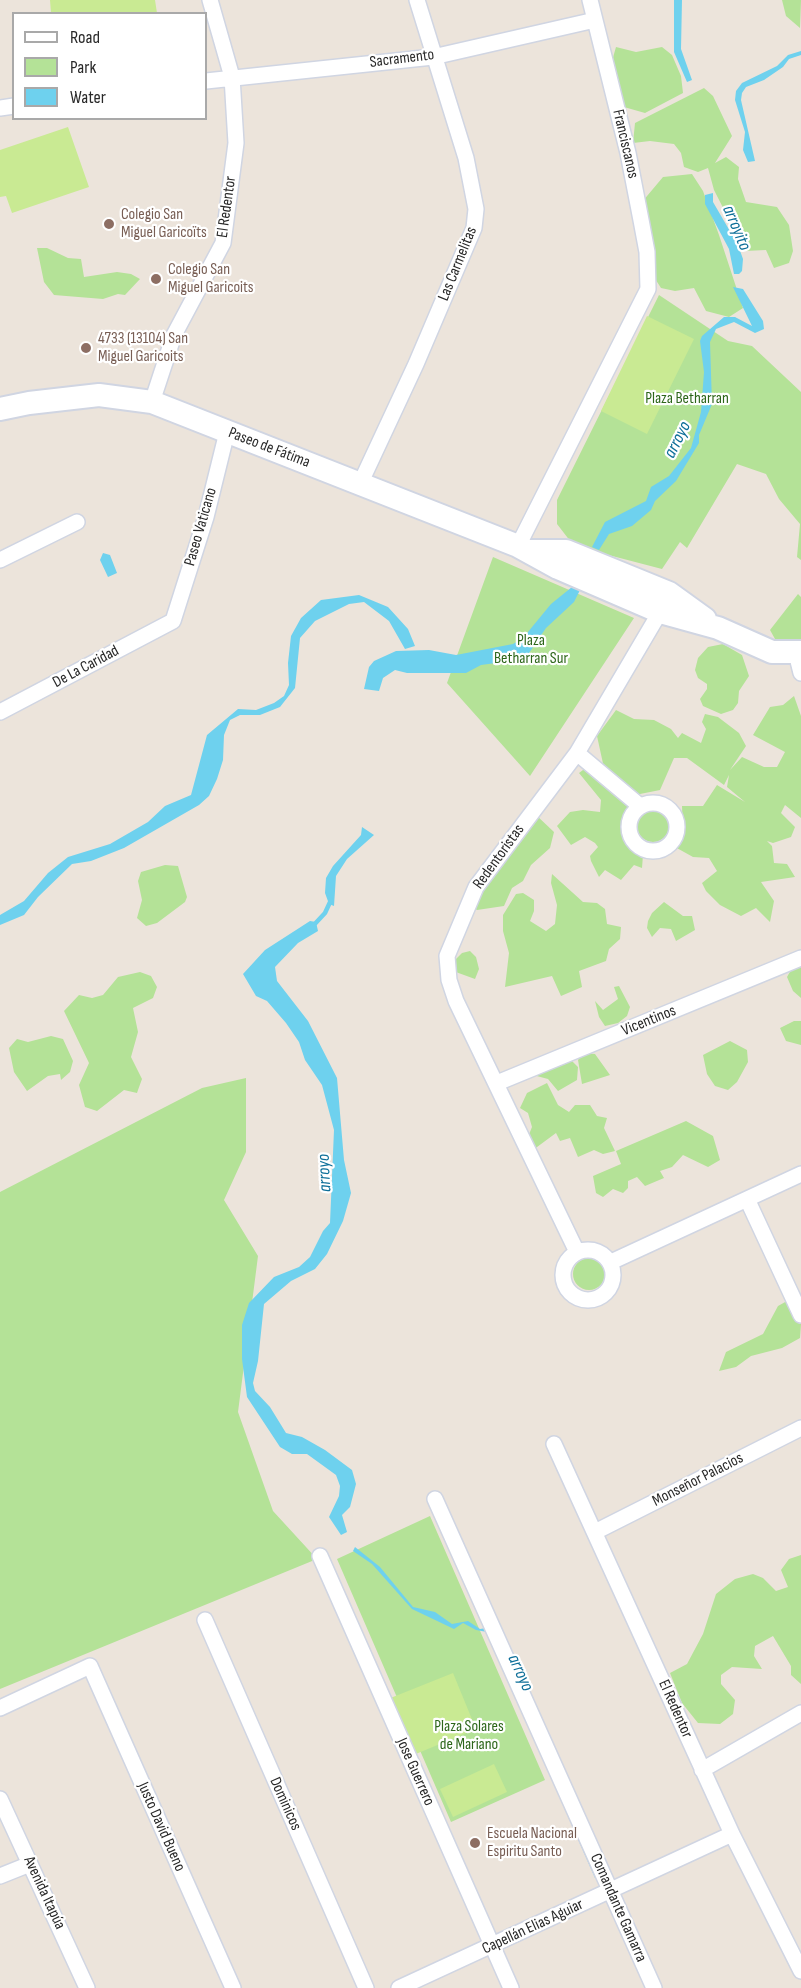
<!DOCTYPE html>
<meta charset="utf-8">
<style>
body{margin:0}
#map{position:relative;width:801px;height:1988px;overflow:hidden;background:#ece4db;font-family:"Sofia Sans Condensed",sans-serif}
canvas{display:block}
.legend{position:absolute;left:12px;top:12px;width:195px;height:108px;box-sizing:border-box;background:#fff;border:2px solid #a9a9a9;margin:0;padding:8px 10px;list-style:none;font-size:18px;color:#292929}
.legend li{display:flex;align-items:center;gap:12px;height:30px}
.legend b{width:30px;border:2px solid #a9a9a9}
</style>
<div id="map">
<canvas width="801" height="1988"></canvas>
<ul class="legend">
<li><b style="height:8px;background:#fff"></b>Road</li>
<li><b style="height:16px;background:#b4e297"></b>Park</li>
<li><b style="height:16px;background:#6ed1ee"></b>Water</li>
</ul>
</div>
<script>
const ctx = document.querySelector('canvas').getContext('2d');
ctx.lineJoin = 'round';
function fillPath(path, color) { ctx.fillStyle = color; ctx.fill(path, 'evenodd'); }
const poly = rows => new Path2D(rows.map(r => 'M' + r).join(''));
function trace(path, color, width, dash) { ctx.strokeStyle = color; ctx.lineWidth = width; ctx.lineCap = dash ? 'butt' : 'round'; ctx.setLineDash(dash || []); ctx.stroke(path); }
function drawText(font, color, halo, rows, align = 'center') {
  ctx.font = font + ' "Sofia Sans Condensed",sans-serif'; ctx.lineWidth = 4.5; ctx.setLineDash([]); ctx.textBaseline = 'middle'; ctx.strokeStyle = halo; ctx.fillStyle = color; for (const [text, x, y, turn = 0] of rows) {
    ctx.save(); ctx.translate(x, y); ctx.rotate((+turn || 0) * Math.PI / 180); ctx.textAlign = isNaN(turn) ? turn : align; if (halo) ctx.strokeText(text, 0, 0); ctx.fillText(text, 0, 0); ctx.restore();
  }
}
fillPath(poly([
 [782,0,801,0,800,28,786,16],
 [616,47,636,52,662,47,672,55,681,76,683,93,645,113,624,107,610,68],
 [704,88,713,96,732,136,715,163,726,157,739,167,738,179,746,202,777,207,789,225,793,251,789,263,774,268,766,250,745,251,714,190,708,168,698,172,684,167,681,153,674,144,650,141,633,143,635,123],
 [692,174,703,191,719,235,743,308,729,317,706,311,694,288,675,291,661,288,652,274,642,202,663,177],
 [37,248,47,248,68,258,81,259,84,277,117,272,131,274,140,279,125,295,118,294,103,299,54,295,44,282],
 [659,295,728,341,752,346,801,392,801,560,797,557,800,524,779,499,766,474,737,464,687,548,680,542,662,569,574,546,557,524,557,500],
 [493,557,634,618,530,776,447,683],
 [798,594,801,597,801,639,793,643,775,639,770,630],
 [723,644,742,655,749,676,739,691,738,703,733,710,721,714,703,706,700,699,707,689,707,684,698,678,695,670,698,658,708,647],
 [794,696,801,716,801,818,785,805,781,813,795,827,791,837,773,843,767,841,772,846,774,863,787,864,795,877,761,882,774,901,770,922,756,908,741,916,720,905,706,891,702,883,717,871,709,858,693,857,675,847,683,829,682,806,703,806,717,785,745,802,727,787,729,775,724,785,687,758,674,758,660,790,635,795,604,768,597,736,616,710,634,719,654,720,671,729,678,738,682,733,701,743,706,729,702,722,705,714,718,717,739,733,746,746,730,770,742,757,764,767,777,767,785,752,753,735,770,707,783,705],
 [595,761,632,800,623,826,624,839,643,855,642,868,634,865,621,880,605,870,599,877,591,861,590,856,598,847,595,843,585,837,571,845,557,826,570,812,583,810,600,812,601,800,579,773],
 '637 826a16 16 0 1 1 32 0a16 16 0 1 1-32 0Z',
 [535,814,554,832,550,848,531,865,523,881,512,888,504,906,477,910,468,904],
 [165,865,178,866,187,897,185,902,157,923,146,926,137,918,142,900,138,881,141,872],
 [552,874,583,902,597,903,605,909,607,924,621,927,620,939,609,949,606,961,579,971,582,987,561,996,552,976,505,987,509,953,503,931,503,915,516,894,523,893,534,900,534,911,530,921,546,931,555,924,557,905,551,883],
 [664,902,683,916,692,916,695,930,676,941,671,929,660,928,652,937,647,928,648,921,652,913],
 [470,951,476,957,479,969,475,979,453,971,454,961,462,953],
 [801,965,801,998,793,991,787,977,792,968],
 [140,972,151,976,157,987,153,998,133,1008,138,1032,131,1057,142,1079,138,1090,137,1093,124,1090,97,1111,85,1107,79,1085,89,1063,64,1011,79,995,92,998,103,995,118,977],
 [619,986,630,1007,627,1016,618,1023,605,1026,599,1017,595,1001,603,1010,618,999,614,987],
 [794,1021,801,1021,801,1045,786,1041,780,1028],
 [51,1036,63,1039,73,1061,70,1072,61,1080,60,1074,48,1076,27,1091,14,1072,9,1048,17,1039,28,1042],
 [730,1041,747,1050,748,1062,737,1082,728,1090,715,1086,707,1074,703,1055],
 [584,1053,595,1054,610,1075,582,1084,578,1060],
 [566,1055,578,1067,577,1080,558,1091,548,1079,533,1075],
 [246,1078,246,1152,224,1200,258,1256,238,1412,273,1511,317,1559,0,1689,0,1192,202,1088],
 [547,1083,558,1105,569,1112,575,1105,590,1105,597,1116,607,1118,604,1128,615,1151,603,1154,594,1150,578,1157,570,1138,560,1141,556,1133,533,1150,528,1137,532,1127,528,1113,520,1108,527,1093],
 [686,1121,713,1136,720,1160,708,1167,683,1155,672,1167,660,1171,664,1178,645,1186,637,1177,628,1181,628,1188,623,1193,613,1189,603,1197,596,1193,593,1176,621,1164,616,1151],
 '573 1274a16 16 0 1 1 32 0a16 16 0 1 1-32 0Z',
 [787,1301,795,1308,801,1324,800,1338,782,1348,751,1356,736,1367,719,1371,726,1352,763,1334,778,1306],
 [430,1516,545,1780,451,1822,337,1559],
 [801,1555,801,1684,791,1675,791,1666,773,1636,755,1646,754,1656,762,1669,732,1667,721,1675,721,1684,735,1700,733,1714,720,1724,698,1723,682,1703,670,1673,687,1664,703,1634,716,1594,735,1579,753,1574,763,1578,776,1591,788,1587,781,1570,789,1559]
]), '#b4e297');
fillPath(poly([
 [50,0,155,0,157,13,51,13],
 [68,127,89,187,12,213,6,196,0,197,0,150],
 [647,316,694,339,647,434,601,411],
 [453,1673,476,1729,411,1756,388,1699],
 [494,1764,507,1792,453,1817,440,1789]
]), '#c9ea93');
fillPath(poly([
 [674,0,682,0,681,49,692,80,687,82,674,52],
 [801,51,801,55,789,59,783,67,764,80,746,87,742,93,741,100,755,161,748,162,743,150,745,132,735,100,736,91,742,83,777,66,788,55],
 [713,193,713,202,738,245,743,259,742,271,739,274,734,274,729,249,705,204,705,195],
 [733,287,743,289,763,321,764,329,755,333,734,322,716,329,710,342,712,404,699,435,699,443,676,481,655,501,651,510,632,526,609,534,599,550,592,547,605,522,646,501,651,487,669,476,691,448,701,412,704,372,700,341,702,336,724,317,735,317,752,326],
 [103,553,110,555,117,573,108,577,100,560],
 [572,587,580,590,574,602,546,628,527,656,518,660,481,665,466,673,407,673,395,670,383,678,379,691,364,689,369,667,374,661,396,651,429,650,456,655,513,644,523,638,551,604],
 [359,595,388,607,408,629,415,646,405,649,389,621,364,602,349,604,315,621,300,638,295,688,280,707,260,715,240,715,230,720,224,735,223,760,217,779,209,796,199,805,124,848,91,861,72,864,38,897,24,915,0,925,0,915,24,901,48,873,68,857,110,844,148,822,165,806,191,795,207,735,238,709,256,710,274,703,284,696,289,685,288,663,291,636,301,618,321,600],
 [362,827,374,835,347,859,336,876,334,906,329,904,325,893,326,878,333,866,361,835],
 [310,921,316,922,318,931,298,943,275,967,277,981,308,1021,337,1078,344,1160,351,1193,343,1221,327,1254,315,1269,291,1281,264,1304,258,1361,253,1383,255,1391,270,1407,286,1433,302,1437,325,1450,352,1470,356,1484,350,1507,342,1515,347,1532,341,1535,329,1517,339,1496,340,1486,336,1475,307,1454,292,1454,280,1447,247,1397,242,1359,242,1325,249,1303,274,1277,299,1267,310,1257,323,1231,330,1223,334,1130,322,1085,305,1060,299,1042,286,1023,267,1001,256,996,243,974,265,950],
 [355,1547,380,1567,413,1607,435,1612,452,1624,468,1621,480,1629,486,1628,597,1877,595,1878,487,1632,476,1630,463,1623,454,1629,412,1609,372,1564,353,1551]
]), '#6ed1ee');
trace(poly([
 [312,927,325,913,331,900]
]), '#6ed1ee', 4.5);
const street = poly([
 [206,81,433,57,595,20],
 [0,108,14,106],
 [152,402,174,335,223,243,236,143,232,77,210,0],
 [360,484,416,364,474,228,476,209,466,158,417,0],
 [518,546,648,289,647,252,641,220,628,153,590,0],
 [0,560,77,522],
 [796,653,801,673],
 [0,712,173,621,206,517,227,432],
 [577,753,640,806],
 '629 827a24 24 0 1 1 48 0a24 24 0 1 1-48 0Z',
 [497,1083,801,958],
 [747,1199,801,1315],
 '563 1275a25 25 0 1 1 50 0a25 25 0 1 1-50 0Z',
 [577,1252,456,1001,449,980,447,956,476,887,577,753,660,612],
 [611,1262,801,1174],
 [554,1444,732,1834,801,1971],
 [435,1499,654,1988],
 [595,1532,801,1428],
 [320,1556,511,1988],
 [205,1620,366,1988],
 [0,1708,90,1666,233,1988],
 [702,1770,801,1713],
 [0,1799,87,1988],
 [0,1876,30,1864],
 [399,1988,732,1834]
]);
const secondary = poly([
 [0,409,29,403,99,395,152,402,518,546,558,568,660,612,718,628,772,652,801,652],
 [530,551,566,551,669,593,705,619]
]);
trace(street, '#d0d5e2', 18);
trace(secondary, '#d0d5e2', 26);
trace(street, '#fff', 15);
trace(secondary, '#fff', 22);
for (const [x, y, r, color] of [
 [109,224,6,"#8d6e63"],
 [156,279,6,"#8d6e63"],
 [86,348,6,"#8d6e63"],
 [475,1843,6,"#8d6e63"]
]) { const dot = new Path2D(); dot.arc(x, y, r, 0, 2 * Math.PI); ctx.fillStyle = color; ctx.fill(dot); trace(dot, '#fff', 2); }
drawText('16px', '#292929', '#fff', [
 ["Sacramento",402,59,-7],
 ["Franciscanos",625,144,77],
 ["El Redentor",227,207,-82],
 ["Las Carmelitas",458,264,-68],
 ["Paseo de Fátima",269,448,21],
 ["Paseo Vaticano",201,527,-74],
 ["De La Caridad",86,667,-28],
 ["Redentoristas",499,857,-54],
 ["Vicentinos",649,1021,-22],
 ["Monseñor Palacios",698,1480,-27],
 ["El Redentor",675,1709,66],
 ["Jose Guerrero",415,1772,66],
 ["Dominicos",285,1804,66],
 ["Justo David Bueno",161,1827,66],
 ["Avenida Itapúa",44,1893,65],
 ["Comandante Gamarra",618,1908,66],
 ["Capellán Elias Aguiar",533,1927,-25]
]);
drawText('16px', '#785e54', '#fff', [
 ["Colegio San",121,215],
 ["Miguel Garicoïts",121,233],
 ["Colegio San",168,270],
 ["Miguel Garicoits",168,288],
 ["4733 (13104) San",98,339],
 ["Miguel Garicoits",98,357],
 ["Escuela Nacional",487,1834],
 ["Espiritu Santo",487,1852]
], 'left');
drawText('16px', '#2d661a', '#fff', [
 ["Plaza Betharran",687,399],
 ["Plaza",531,641],
 ["Betharran Sur",531,659],
 ["Plaza Solares",469,1727],
 ["de Mariano",469,1745]
]);
drawText('italic 18px', '#0e6f99', '#fff', [
 ["arroyito",736,228,67],
 ["arroyo",678,440,-63],
 ["arroyo",325,1173,-93],
 ["arroyo",520,1673,66]
]);
</script>
